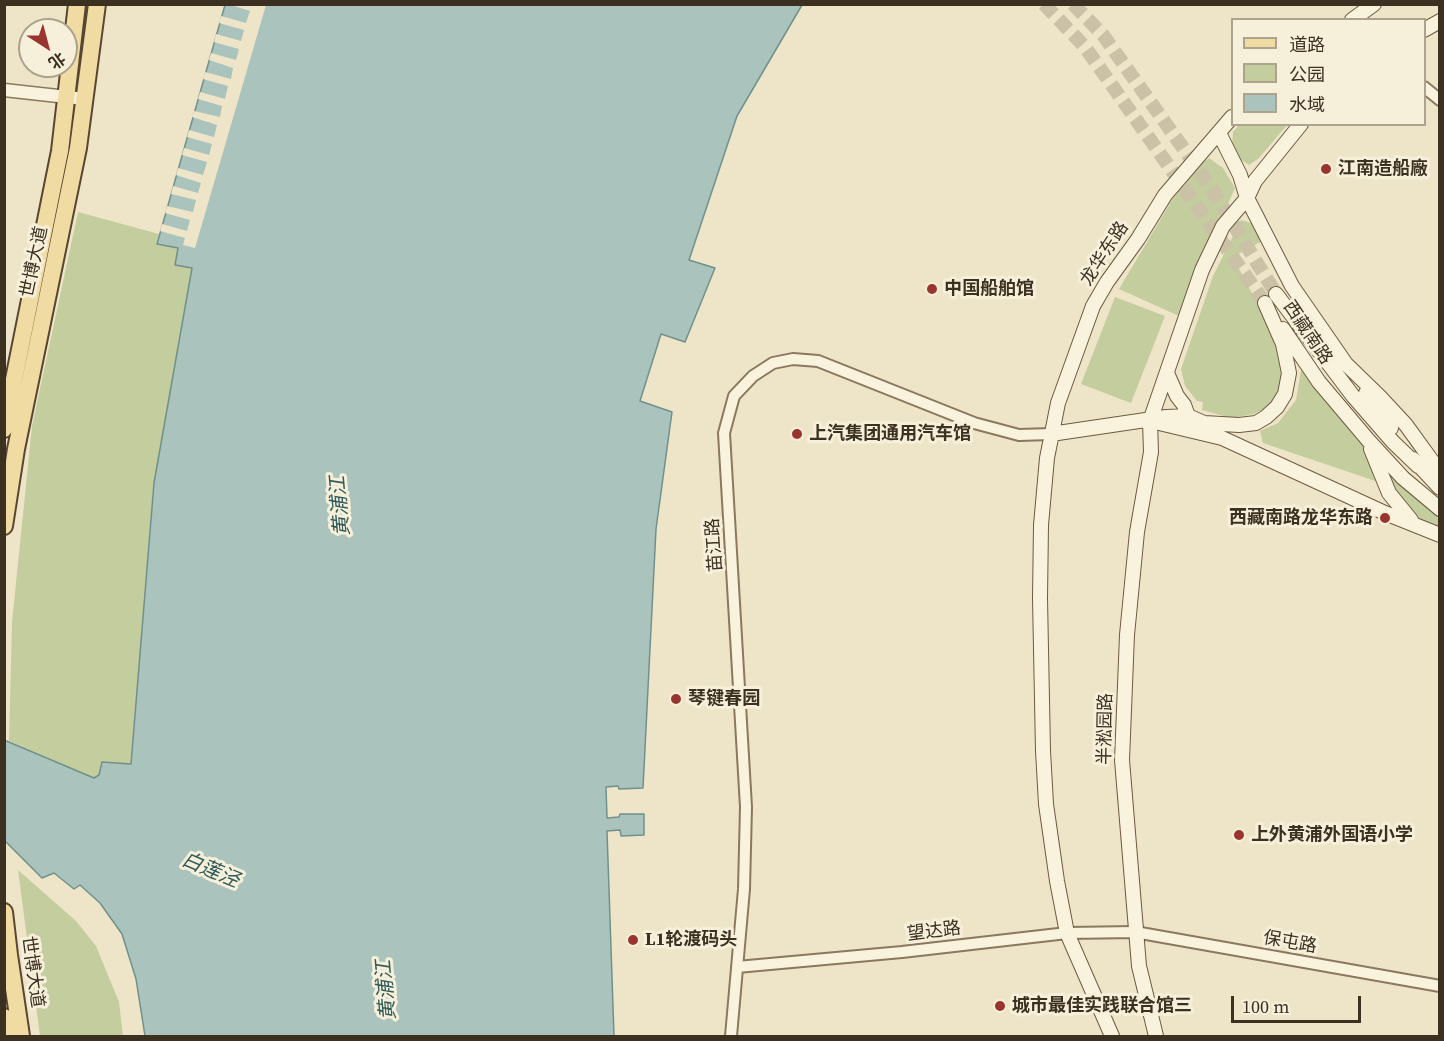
<!DOCTYPE html>
<meta charset="utf-8">
<style>
body{margin:0}
#map{position:relative;width:1444px;height:1041px;overflow:hidden;background:#eee5c9;font-family:"Source Serif 4","Noto Sans SC",serif}
canvas{display:block}
.frame{position:absolute;inset:0;border:6px solid #3c3021;pointer-events:none}
.legend{position:absolute;left:1231px;top:18px;width:195px;height:108px;box-sizing:border-box;background:#f6efd9;border:2px solid #aca38f;margin:0;padding:8px 10px;list-style:none;font-size:18px;color:#3c3021}
.legend li{display:flex;align-items:center;gap:12px;height:30px}
.legend b{width:30px;border:2px solid #aca38f}
.north{position:absolute;left:18px;top:18px;width:60px;height:60px;box-sizing:border-box;background:#f6efd9;border:2px solid #aca38f;border-radius:50%;rotate:144deg;font-size:16px;font-weight:700;line-height:24px;text-align:center;color:#3c3021}
.north::after{content:'';display:block;margin:auto;width:21px;height:27px;background:#99342f;clip-path:polygon(50% 0,100% 100%,50% 72%,0 100%)}
.scale{position:absolute;left:1231px;top:996px;width:130px;height:27px;box-sizing:border-box;border:3px solid #3c3021;border-top:0;padding-left:8px;font-size:18px;line-height:21px;white-space:nowrap;color:#3c3021;-webkit-text-stroke:4px #f6efd9;paint-order:stroke}
</style>
<div id="map">
<canvas width="1444" height="1041"></canvas>
<div class="frame"></div>
<ul class="legend">
<li><b style="height:8px;background:#f0dca3"></b>道路</li>
<li><b style="height:16px;background:#c4cd9d"></b>公园</li>
<li><b style="height:16px;background:#aac3bd"></b>水域</li>
</ul>
<div class="north">北</div>
<div class="scale">100 m</div>
</div>
<script>
const ctx = document.querySelector('canvas').getContext('2d');
ctx.lineJoin = 'round';
function fillPath(path, color) { ctx.fillStyle = color; ctx.fill(path, 'evenodd'); }
const poly = rows => new Path2D(rows.map(r => 'M' + r).join(''));
function trace(path, color, width, dash) { ctx.strokeStyle = color; ctx.lineWidth = width; ctx.lineCap = dash ? 'butt' : 'round'; ctx.setLineDash(dash || []); ctx.stroke(path); }
function drawText(font, color, halo, rows, align = 'center') {
  ctx.font = font + ' "Source Serif 4","Noto Sans SC",serif'; ctx.lineWidth = 6; ctx.setLineDash([]); ctx.textBaseline = 'middle'; ctx.strokeStyle = halo; ctx.fillStyle = color; for (const [text, x, y, turn = 0] of rows) {
    ctx.save(); ctx.translate(x, y); ctx.rotate((+turn || 0) * Math.PI / 180); ctx.textAlign = isNaN(turn) ? turn : align; if (halo) ctx.strokeText(text, 0, 0); ctx.fillText(text, 0, 0); ctx.restore();
  }
}
fillPath(poly([
 [1239,125,1287,125,1259,158,1249,165,1240,159,1232,145,1233,132],
 [1209,158,1223,168,1235,188,1179,316,1119,289,1172,200,1202,163],
 [78,212,159,234,157,244,179,248,192,267,154,483,131,765,100,773,94,778,9,741,12,622,32,426],
 [1241,220,1251,223,1262,241,1233,257,1273,333,1285,363,1278,395,1266,408,1253,414,1231,418,1202,410,1203,402,1197,401,1185,386,1181,369,1213,276],
 [1115,297,1165,316,1131,403,1081,384],
 [1301,370,1309,375,1368,449,1381,483,1263,443,1260,431,1278,423,1296,400],
 [1390,473,1397,476,1439,517,1439,529,1416,520,1396,496],
 [18,870,76,921,96,946,119,1002,123,1036,40,1036]
]), '#c4cd9d');
const water = poly([
 [225,5,802,5,737,116,689,260,715,268,685,342,661,334,640,401,672,412,656,529,643,788,619,789,618,786,606,787,607,818,619,817,620,814,644,814,644,835,621,836,620,830,607,831,614,1036,145,1036,136,979,122,934,100,903,80,885,74,889,54,873,42,878,5,841,4,740,94,778,99,775,102,762,131,764,154,483,192,268,175,265,178,248,157,244,225,5]
]);
fillPath(water, '#aac3bd');
trace(water, '#70918b', 1.5);
fillPath(poly([
 [231,5,266,5,195,248,183,245,185,238,160,231,162,224,187,231,190,220,165,213,167,206,193,212,196,200,171,194,173,186,198,193,201,183,176,175,178,168,203,175,207,162,182,155,184,148,209,155,212,144,187,137,189,130,214,137,217,125,192,117,194,111,220,117,222,106,198,99,200,92,225,99,228,86,203,79,205,72,231,79,233,68,209,60,211,53,236,60,239,49,214,42,216,34,241,41,244,30,219,23,221,16,246,23,250,11]
]), '#eee5c9');
trace(poly([
 [1044,4,1085,47,1265,303],
 [1073,4,1103,35,1210,186,1276,294]
]), '#cac1a7', 14, [14, 7]);
const minor = poly([
 [1424,87,1440,100],
 [737,967,902,952,1067,933,1135,932,1440,986],
 [731,1036,744,889,746,807,724,433,734,396,753,376,773,363,793,359,818,361,974,423,1019,435,1051,434]
]);
const tertiary = poly([
 [4,90,85,99]
]);
const secondary = poly([
 [1352,20,1374,4],
 [1424,30,1440,21],
 [1219,133,1240,175,1247,198,1292,286,1346,364,1380,397,1406,425,1440,472],
 [1276,294,1353,396,1393,442,1418,466],
 [1283,329,1319,382,1368,440,1403,478,1440,509],
 [1167,373,1177,396,1184,405,1188,416],
 [1366,393,1391,428],
 [1155,422,1222,438,1385,513,1440,535],
 [1051,434,1166,417,1188,416,1204,423,1239,425,1256,423,1266,417,1277,407,1285,394,1289,373,1283,344,1265,303],
 [1371,449,1389,493,1411,520],
 [1413,459,1440,488],
 [1112,1036,1067,933,1057,881,1046,804,1043,751,1040,598,1041,525,1047,458,1058,403,1093,306,1107,282,1138,239,1165,195,1232,117],
 [1156,1036,1139,966,1122,760,1127,635,1137,532,1151,452,1150,421,1202,270,1223,226,1247,198,1255,181,1301,124]
]);
const primary = poly([
 [4,429,60,151,77,4],
 [4,526,16,449,78,148,97,4],
 [4,912,9,955,21,1036],
 [4,1017,7,1036]
]);
trace(minor, '#8b785e', 14);
trace(tertiary, '#8b785e', 15);
trace(secondary, '#6d5a41', 16);
trace(primary, '#594632', 20);
trace(minor, '#f9f2dd', 10);
trace(tertiary, '#f9f2dd', 12);
trace(secondary, '#f9f2dd', 14);
trace(primary, '#f0dca3', 16);
for (const [x, y, r, color] of [
 [1326,169,6,"#99342f"],
 [932,289,6,"#99342f"],
 [797,434,6,"#99342f"],
 [1385,518,6,"#99342f"],
 [676,699,6,"#99342f"],
 [1239,835,6,"#99342f"],
 [633,940,6,"#99342f"],
 [1000,1006,6,"#99342f"]
]) { const dot = new Path2D(); dot.arc(x, y, r, 0, 2 * Math.PI); ctx.fillStyle = color; ctx.fill(dot); trace(dot, '#f6efd9', 2); }
drawText('bold 18px', '#3c3021', '#f6efd9', [
 ["江南造船廠",1338,169],
 ["中国船舶馆",944,289],
 ["上汽集团通用汽车馆",809,434],
 ["西藏南路龙华东路",1373,518,"right"],
 ["琴键春园",688,699],
 ["上外黄浦外国语小学",1251,835],
 ["L1轮渡码头",645,940],
 ["城市最佳实践联合馆三",1012,1006]
], 'left');
drawText('18px', '#3c3021', '#f6efd9', [
 ["龙华东路",1105,254,-57],
 ["世博大道",35,262,-78],
 ["西藏南路",1307,333,56],
 ["苗江路",715,545,-94],
 ["半淞园路",1106,729,-89],
 ["望达路",934,932,-7],
 ["保屯路",1290,943,10],
 ["世博大道",32,972,82]
]);
drawText('italic 20px', '#315b5b', '#f6efd9', [
 ["黄浦江",341,506,-95],
 ["白莲泾",210,871,23],
 ["黄浦江",387,990,-95]
]);
</script>
